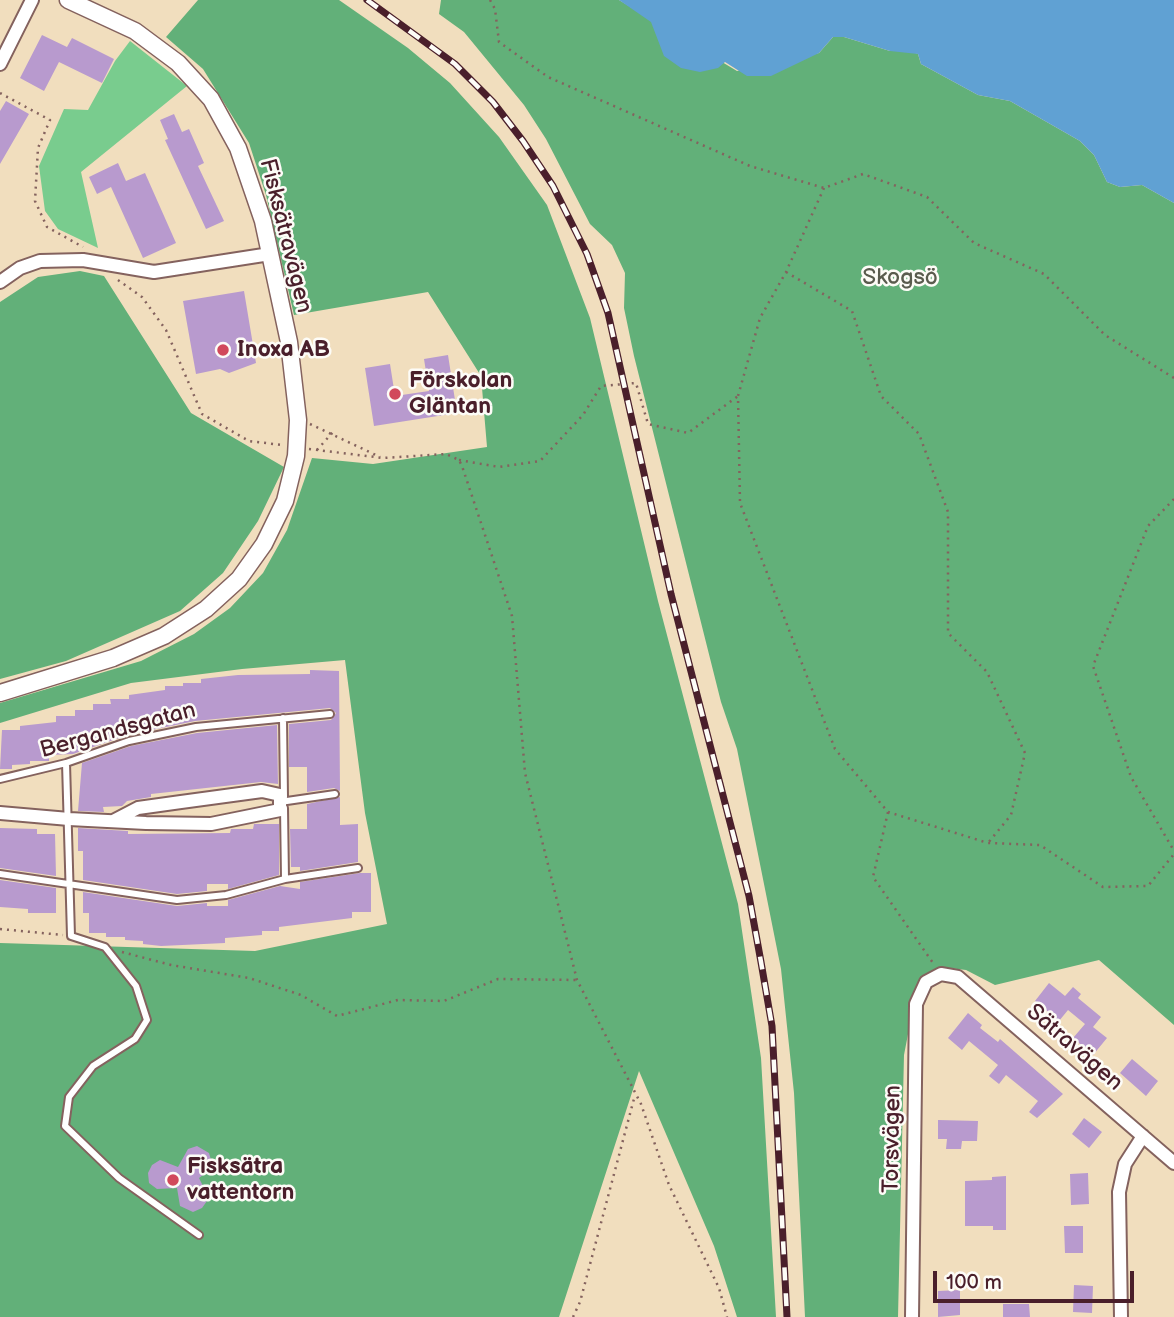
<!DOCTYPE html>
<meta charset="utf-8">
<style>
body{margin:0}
#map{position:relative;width:1174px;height:1317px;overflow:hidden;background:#f1debe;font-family:"Balsamiq Sans",sans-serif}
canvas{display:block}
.scale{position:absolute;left:933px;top:1271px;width:201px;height:32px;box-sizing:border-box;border:4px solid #4a1f2b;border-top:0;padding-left:9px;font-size:21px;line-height:24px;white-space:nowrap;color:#4a1f2b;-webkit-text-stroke:5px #fdfcf7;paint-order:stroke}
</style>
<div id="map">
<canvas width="1174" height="1317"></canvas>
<div class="scale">100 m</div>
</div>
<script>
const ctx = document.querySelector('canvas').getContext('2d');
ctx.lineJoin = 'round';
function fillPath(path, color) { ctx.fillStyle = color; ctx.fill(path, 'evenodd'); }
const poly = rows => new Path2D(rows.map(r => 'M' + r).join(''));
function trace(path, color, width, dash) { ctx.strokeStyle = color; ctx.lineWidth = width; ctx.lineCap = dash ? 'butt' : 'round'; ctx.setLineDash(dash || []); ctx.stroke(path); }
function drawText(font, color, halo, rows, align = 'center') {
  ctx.font = font + ' "Balsamiq Sans",sans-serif'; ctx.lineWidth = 5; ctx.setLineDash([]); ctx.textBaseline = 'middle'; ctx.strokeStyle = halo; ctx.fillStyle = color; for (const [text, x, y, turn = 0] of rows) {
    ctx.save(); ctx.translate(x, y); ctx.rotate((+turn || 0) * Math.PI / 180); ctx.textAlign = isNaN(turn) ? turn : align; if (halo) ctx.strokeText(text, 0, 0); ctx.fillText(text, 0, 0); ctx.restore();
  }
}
fillPath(poly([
 [130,41,187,86,81,172,98,248,58,229,45,211,39,166,64,109,88,110,115,61]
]), '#79cc8e');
fillPath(poly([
 [198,0,339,0,408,48,450,83,499,137,547,205,590,318,658,601,738,904,761,1058,776,1317,737,1317,714,1246,639,1071,559,1317,0,1317,0,943,255,951,387,924,365,813,345,660,242,669,131,683,0,723,0,703,141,661,194,634,230,608,263,573,287,530,312,458,373,464,487,447,481,376,428,292,294,315,266,195,249,143,203,69,166,37],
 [441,0,619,0,737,71,819,53,833,37,844,37,890,51,908,50,918,54,921,64,978,95,1010,101,1080,141,1094,155,1107,182,1120,187,1142,185,1174,203,1174,1025,1099,960,995,985,966,970,940,967,918,982,904,1055,898,1317,805,1317,794,1093,781,969,737,749,721,702,634,356,624,308,625,273,612,245,590,224,546,139,524,105,464,32,439,14],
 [80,271,104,276,191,413,284,467,258,521,223,573,180,611,66,661,0,679,0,302,38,277]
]), '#62b079');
fillPath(poly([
 [619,0,1174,0,1174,203,1142,185,1120,187,1107,182,1094,155,1080,141,1010,101,978,95,921,64,918,54,890,51,844,37,833,37,819,53,771,76,747,76,725,62,718,68,700,72,681,68,664,56,651,22]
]), '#60a1d3');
fillPath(poly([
 [42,35,67,47,72,38,114,59,102,83,59,62,44,91,20,78],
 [6,101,29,114,0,164,0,111],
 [174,114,182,132,189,129,204,163,198,166,224,221,206,229,165,140,168,139,160,120],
 [118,163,126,181,145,173,176,243,143,258,111,187,97,194,89,177],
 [244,291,256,363,229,373,220,369,196,374,183,301],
 [448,355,457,413,374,426,365,368,390,364,395,396,429,391,424,359],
 [310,670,339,671,340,791,334,788,307,792,307,767,289,767,289,724,331,720,336,713,330,708,195,721,128,735,73,754,49,755,49,761,30,761,30,764,12,765,12,769,0,769,2,730,20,730,20,726,56,722,56,716,75,716,75,710,93,710,93,704,111,704,110,699,129,699,129,695,165,690,165,686,183,686,183,683,201,683,201,679,238,675,310,674],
 [277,725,278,784,261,782,151,794,151,797,127,801,122,806,103,807,104,812,78,811,82,763,131,746,197,733],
 [340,797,340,825,358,824,358,862,300,871,300,867,291,867,290,829,307,829,307,804],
 [254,824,279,824,279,875,228,889,228,884,207,884,207,891,177,894,83,880,83,851,78,851,78,828,128,831,128,834,230,833,231,829,253,829],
 [0,828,37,829,37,834,55,834,56,876,0,868],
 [360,873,371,873,371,912,352,912,352,918,279,927,279,931,262,931,262,935,225,938,225,943,161,946,143,944,143,941,125,940,125,937,106,937,106,933,89,933,89,913,83,913,83,892,177,906,207,903,207,906,228,906,228,900,280,886,300,889,300,882],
 [0,880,56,888,56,913,28,913,28,909,0,907],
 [1049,983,1065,996,1073,987,1081,994,1078,998,1101,1017,1093,1027,1107,1038,1093,1055,1073,1038,1085,1024,1068,1010,1059,1021,1035,1001],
 [968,1013,982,1025,980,1028,998,1042,1000,1039,1063,1094,1037,1118,1029,1112,1038,1101,1006,1075,999,1084,989,1076,998,1065,969,1041,962,1050,948,1038],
 [1132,1059,1158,1081,1146,1096,1120,1073],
 [1084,1118,1102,1132,1089,1148,1072,1134],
 [938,1120,978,1121,977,1141,962,1141,961,1149,946,1149,947,1139,938,1139],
 [197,1146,209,1153,212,1163,207,1172,199,1178,206,1192,207,1201,202,1208,193,1212,180,1206,177,1188,157,1189,149,1183,148,1173,152,1165,160,1160,178,1167,188,1149],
 [1088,1173,1089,1204,1071,1205,1070,1174],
 [1006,1176,1006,1230,993,1230,993,1226,965,1226,965,1181,992,1180,992,1177],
 [1064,1226,1083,1226,1083,1253,1065,1253],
 [1074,1285,1093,1286,1092,1313,1073,1312],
 [960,1290,960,1315,938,1317,938,1291],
 [1003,1304,1029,1304,1030,1317,1003,1317]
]), '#b89ace');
const service = poly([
 [283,718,284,797],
 [66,763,71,936,105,947,136,986,147,1020,135,1039,93,1066,69,1097,65,1126,119,1178,199,1235],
 [0,779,66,763,129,741,196,727,330,714],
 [280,802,335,794],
 [284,808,285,879],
 [0,874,177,900,226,895,285,879,358,868]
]);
const minor = poly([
 [0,64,32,0],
 [0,282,20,268,40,261,83,260,154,272,270,254],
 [0,813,69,819,146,823,211,824,280,810,280,795,262,791,181,802,138,808,113,821],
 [912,1317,916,1004,926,982,941,974,958,977,1174,1163],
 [1121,1317,1119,1192,1125,1164,1143,1136]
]);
const tertiary = poly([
 [0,693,113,658,164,636,206,609,239,579,264,544,285,501,296,456,298,420,289,342,263,221,238,148,211,99,178,63,135,31,68,0]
]);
trace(service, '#84625e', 10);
trace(minor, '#84625e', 16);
trace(tertiary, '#84625e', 19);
trace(poly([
 [490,0,495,9,499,42,548,77,750,166,824,188,863,174,927,197,974,243,1044,274,1105,335,1174,378],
 [0,93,50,120,38,148,35,201,47,227,83,247],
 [824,188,786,272,760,318,738,396,740,503,835,749,888,812,988,843,1040,845,1103,887,1148,886,1174,854],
 [786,272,852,311,881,396,919,434,948,512,948,633,987,672,1025,753,1011,815,988,843],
 [118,280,142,297,166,330,202,414,249,441,282,445],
 [310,424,380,457],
 [309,449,383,458,446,454,459,460,462,466,512,616,525,773,577,980,641,1104,669,1185,719,1288,727,1317],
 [317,450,333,432],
 [459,460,499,467,540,461,583,415,601,386,636,383,648,424,688,433,738,396],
 [1174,499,1148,526,1093,666,1131,777,1174,851],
 [888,812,873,877,933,963],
 [0,929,63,935],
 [122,952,171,965,249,978,301,995,337,1016,398,1000,444,1001,498,979,577,980],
 [573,1317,580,1302,635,1095]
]), '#84625e', 2.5, [2, 5]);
trace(service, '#fff', 6);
trace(minor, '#fff', 12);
trace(tertiary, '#fff', 16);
const rail = poly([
 [367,0,455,64,493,102,523,141,553,186,587,254,608,313,671,594,749,896,761,962,772,1026,787,1317]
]);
trace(rail, '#4a1f2b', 7);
trace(rail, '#fdfcf7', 4.5, [13]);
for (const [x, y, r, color] of [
 [223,350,7,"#d1495b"],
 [395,394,7,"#d1495b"],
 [173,1180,7,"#d1495b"]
]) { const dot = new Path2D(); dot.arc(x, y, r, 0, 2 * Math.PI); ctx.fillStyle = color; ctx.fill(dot); trace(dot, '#fdfcf7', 2.5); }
drawText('23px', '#4a1f2b', '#fdfcf7', [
 ["Fisksätravägen",285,236,76],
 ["Bergandsgatan",118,731,-15],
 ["Sätravägen",1074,1048,41],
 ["Torsvägen",893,1139,-89]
]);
drawText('23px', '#5a5c4e', '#fdfcf7', [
 ["Skogsö",900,278]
]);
drawText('bold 23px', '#4a1f2b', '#fdfcf7', [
 ["Inoxa AB",237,350],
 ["Förskolan",409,381],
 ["Gläntan",409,407],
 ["Fisksätra",187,1167],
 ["vattentorn",187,1193]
], 'left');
</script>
